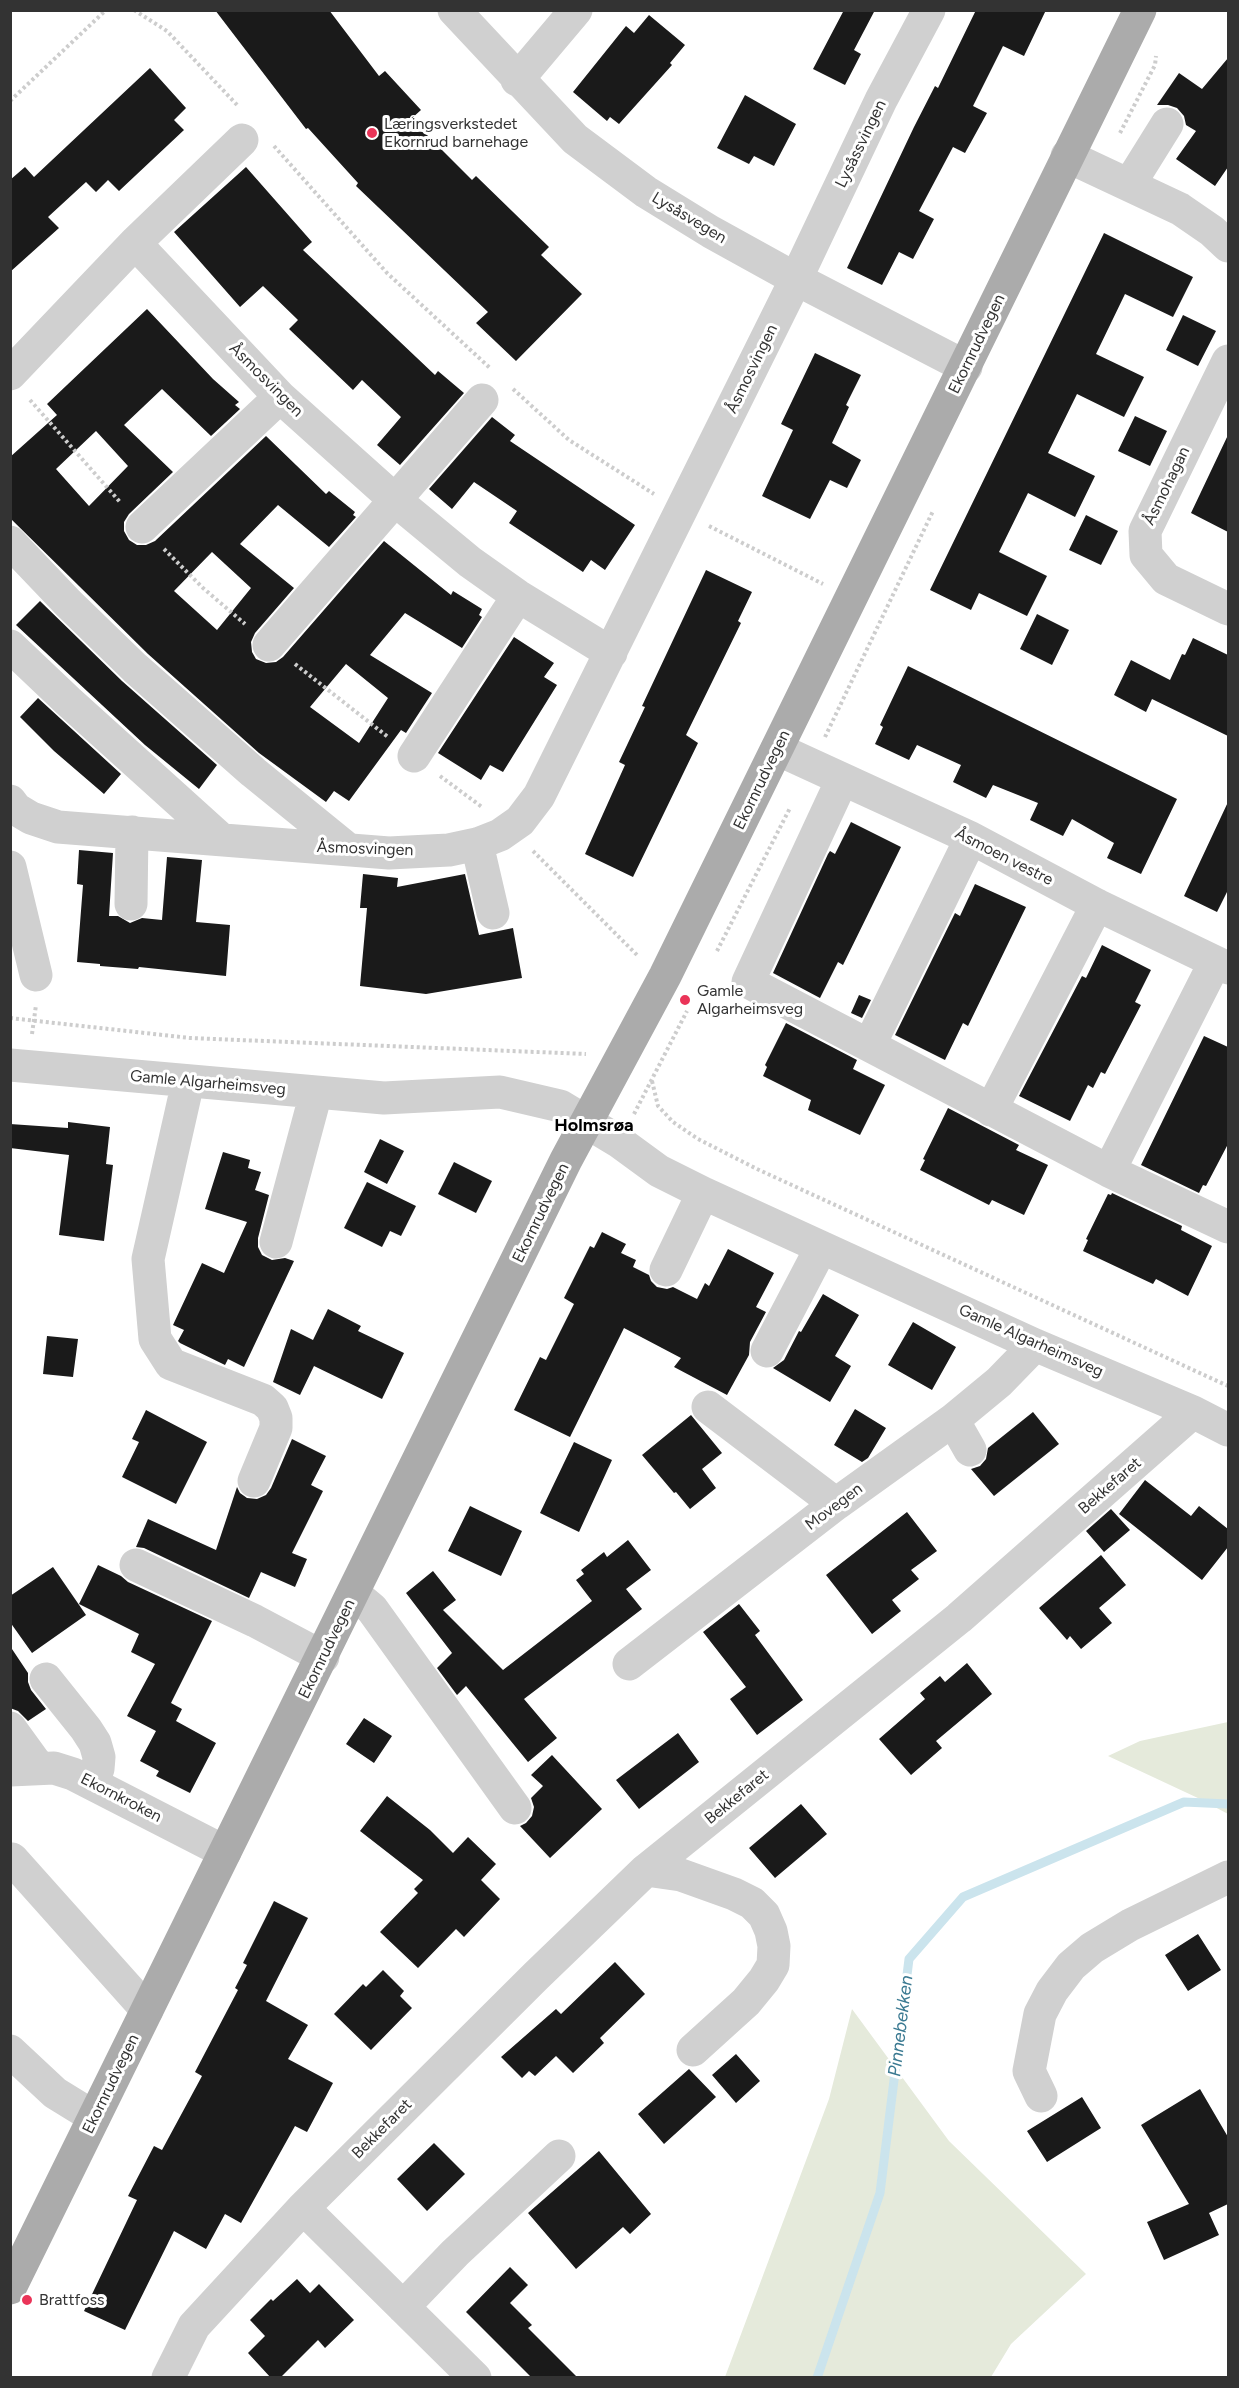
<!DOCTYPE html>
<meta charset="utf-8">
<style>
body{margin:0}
#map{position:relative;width:1239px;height:2388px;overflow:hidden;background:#fff;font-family:Figtree,sans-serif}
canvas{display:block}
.frame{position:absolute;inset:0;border:12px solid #333;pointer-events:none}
</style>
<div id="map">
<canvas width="1239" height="2388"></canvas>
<div class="frame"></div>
</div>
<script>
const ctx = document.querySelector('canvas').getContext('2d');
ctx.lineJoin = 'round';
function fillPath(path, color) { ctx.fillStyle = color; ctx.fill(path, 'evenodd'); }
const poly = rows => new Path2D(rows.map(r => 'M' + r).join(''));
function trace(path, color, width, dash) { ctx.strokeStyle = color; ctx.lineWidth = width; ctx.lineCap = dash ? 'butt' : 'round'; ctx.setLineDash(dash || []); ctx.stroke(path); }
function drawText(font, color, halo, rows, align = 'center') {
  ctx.font = font + ' Figtree,sans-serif'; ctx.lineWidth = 6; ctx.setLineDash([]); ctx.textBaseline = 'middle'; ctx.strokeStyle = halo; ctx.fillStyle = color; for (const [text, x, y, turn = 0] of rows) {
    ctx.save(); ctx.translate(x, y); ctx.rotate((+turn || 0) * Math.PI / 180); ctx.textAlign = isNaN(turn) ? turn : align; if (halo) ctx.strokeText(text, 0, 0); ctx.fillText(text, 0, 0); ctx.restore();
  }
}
fillPath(poly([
 [1228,1722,1228,1814,1200,1799,1108,1756,1140,1741],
 [852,2009,949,2141,1086,2274,1011,2344,991,2377,725,2377,829,2099]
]), '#e5eadb');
trace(poly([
 [817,2378,880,2193,909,1959,963,1897,1184,1802,1228,1804]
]), '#cbe4ed', 9);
fillPath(poly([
 [215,10,329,10,379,76,385,71,421,110,411,119,472,180,476,176,549,247,541,255,582,294,516,361,476,323,488,312,356,186,358,183,308,128,306,129],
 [844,10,875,10,854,50,861,54,845,85,813,69],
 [976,10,1046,10,1024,56,1003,46,973,106,987,113,965,153,953,147,919,211,934,219,913,259,899,252,882,285,847,268,914,127,935,86,938,88],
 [649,15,685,45,670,63,672,65,619,124,610,117,607,121,573,92,626,26,634,33],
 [1228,58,1228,167,1215,186,1176,159,1196,131,1186,125,1184,116,1177,108,1168,105,1157,105,1179,73,1202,89],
 [150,68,186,108,174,120,184,130,119,191,108,180,96,192,86,182,48,217,59,228,10,272,10,180,25,167,34,177],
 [745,95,796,124,774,166,754,156,749,164,717,148],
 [246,167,312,242,303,250,435,375,438,371,464,393,400,465,377,445,401,417,362,380,353,390,289,329,298,320,263,286,240,307,174,232],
 [1104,233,1193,277,1173,317,1125,294,1096,354,1144,377,1124,417,1077,394,1048,453,1095,476,1075,517,1028,493,999,552,1047,576,1027,616,979,593,971,610,930,590],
 [147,309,213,379,239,402,235,405,240,409,211,436,162,389,124,425,173,472,129,514,124,522,124,531,129,540,137,545,146,545,155,541,266,436,326,494,329,491,355,512,353,515,356,517,329,547,278,505,240,544,294,588,255,633,251,642,252,652,256,659,266,663,276,662,283,657,384,541,451,595,453,591,482,609,479,615,482,617,462,648,405,613,370,655,432,693,406,733,401,730,349,801,334,791,326,802,259,753,148,654,10,518,10,457,57,415,47,404],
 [96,431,128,466,89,506,56,469],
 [212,552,251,588,217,630,174,591],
 [346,664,388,698,359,743,310,707],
 [1183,315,1216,331,1198,366,1166,350],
 [815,353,861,375,846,405,849,407,832,443,861,460,847,488,830,480,810,519,762,496,793,430,781,424],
 [1135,416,1167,431,1150,466,1118,451],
 [492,417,515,435,510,441,635,525,605,570,591,560,583,572,509,523,517,511,474,482,452,509,429,489],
 [1228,435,1228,532,1191,513],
 [1086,515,1118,531,1101,565,1069,550],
 [706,570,752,592,738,621,741,623,686,735,698,743,633,877,585,854,625,765,619,762,645,707,642,706],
 [40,601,122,681,217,765,199,789,145,745,16,625],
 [1037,614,1069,630,1052,665,1020,649],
 [514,637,554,663,544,677,557,685,503,772,490,765,481,780,438,753],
 [1193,638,1228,655,1228,736,1152,699,1146,712,1114,695,1131,660,1170,680,1182,654,1185,655],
 [908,666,1177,799,1141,874,1107,858,1114,843,1072,819,1063,836,1030,820,1038,803,993,785,986,798,953,782,961,765,917,745,909,760,875,744,883,727,880,725],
 [38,698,121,774,104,794,54,751,20,717],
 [1228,802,1228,890,1217,912,1184,896],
 [851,822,901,847,843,965,838,962,820,998,773,973,828,854,830,851,835,854],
 [79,850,113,853,109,916,118,916,130,923,142,918,162,920,167,857,202,860,196,922,230,925,226,976,139,967,138,969,100,966,100,964,77,962,83,885,77,884],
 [363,874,398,878,397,887,465,874,479,935,513,928,522,978,426,994,360,986,367,908,360,908],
 [975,884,1026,907,968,1026,963,1023,945,1060,895,1035,955,913,960,916],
 [1102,945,1151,970,1135,1002,1141,1005,1105,1074,1101,1072,1093,1088,1088,1085,1070,1121,1019,1096,1082,976,1086,978],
 [859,995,871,1000,862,1018,851,1013],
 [786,1023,857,1060,853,1069,885,1085,860,1135,808,1110,811,1100,763,1076,767,1067,765,1065],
 [1204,1036,1228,1047,1228,1144,1206,1186,1203,1185,1199,1193,1141,1165],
 [948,1108,1019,1145,1016,1150,1048,1165,1024,1215,992,1200,989,1205,920,1170,925,1160,923,1159],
 [68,1122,110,1127,106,1164,113,1165,104,1241,59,1235,69,1155,10,1148,10,1124,68,1128],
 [380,1139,404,1151,387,1184,364,1172],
 [223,1152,250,1160,248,1168,261,1172,255,1190,269,1195,258,1238,258,1247,262,1255,272,1260,285,1258,294,1261,244,1367,228,1359,225,1365,180,1343,178,1341,184,1330,173,1325,202,1263,224,1273,247,1222,205,1209],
 [454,1162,492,1181,476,1213,438,1194],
 [367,1182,416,1206,401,1236,390,1231,382,1247,344,1228],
 [1112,1193,1182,1226,1181,1230,1212,1246,1188,1296,1156,1279,1153,1284,1083,1251,1088,1240,1086,1239,1108,1194,1111,1195],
 [602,1232,626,1244,621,1253,636,1260,633,1267,649,1275,651,1281,657,1287,667,1289,673,1287,697,1299,705,1283,709,1286,728,1249,774,1273,756,1307,766,1312,750,1342,749,1355,727,1395,674,1367,681,1358,624,1328,570,1437,514,1410,540,1357,546,1360,574,1304,564,1298,590,1246,594,1248],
 [823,1294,859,1315,835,1356,851,1366,830,1402,773,1368,784,1360,799,1331,801,1332],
 [328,1309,361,1326,358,1331,404,1353,382,1399,314,1366,300,1395,273,1382,291,1329,313,1340],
 [913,1322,956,1347,932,1390,888,1365],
 [47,1336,78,1339,73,1377,43,1374],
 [855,1409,886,1428,868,1458,862,1462,834,1445],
 [146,1410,207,1442,176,1504,122,1477,139,1442,132,1439],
 [1033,1412,1059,1444,994,1496,971,1469,980,1466,986,1459,988,1448],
 [691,1415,722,1453,702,1469,716,1488,690,1509,676,1492,674,1493,642,1455],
 [292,1439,326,1456,311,1485,323,1491,292,1553,307,1559,295,1587,261,1572,249,1598,144,1548,136,1547,148,1519,216,1550,237,1487,240,1493,247,1498,257,1499,266,1495,271,1488],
 [574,1442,612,1460,579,1532,540,1513],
 [1145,1480,1191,1516,1199,1506,1228,1529,1228,1547,1202,1580,1119,1514],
 [470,1506,522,1531,501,1576,448,1551],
 [1111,1509,1130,1530,1104,1552,1086,1531],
 [907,1512,937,1551,911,1570,919,1579,892,1600,901,1611,872,1634,826,1575],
 [628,1540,651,1570,626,1589,642,1609,524,1699,557,1738,528,1762,466,1686,457,1695,437,1668,452,1653,406,1593,433,1571,456,1600,443,1610,503,1670,592,1601,576,1580,584,1574,581,1570,604,1552,607,1557],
 [1101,1555,1126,1585,1099,1608,1112,1623,1081,1649,1070,1636,1067,1640,1039,1608],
 [98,1565,121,1576,128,1582,212,1621,171,1703,182,1709,176,1721,216,1743,190,1793,156,1776,159,1771,140,1761,156,1731,127,1716,155,1664,131,1652,139,1634,79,1604],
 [53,1567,86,1615,32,1653,10,1622,10,1596],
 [739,1604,760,1631,755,1635,803,1700,757,1735,730,1699,746,1687,703,1632],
 [10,1646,28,1673,28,1682,31,1690,46,1709,28,1721,18,1711,10,1708],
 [967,1663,992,1694,936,1741,942,1748,911,1775,879,1739,925,1699,920,1693,940,1676,945,1682],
 [364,1718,392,1736,374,1763,346,1744],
 [678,1733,699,1762,639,1809,616,1780],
 [552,1755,602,1809,550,1858,520,1826,526,1823,532,1816,534,1807,531,1798,543,1786,531,1775],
 [387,1796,430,1830,453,1853,468,1837,496,1864,481,1880,500,1899,464,1937,456,1929,418,1968,380,1932,418,1893,414,1889,423,1880,360,1831],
 [801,1804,827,1834,775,1878,749,1848],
 [274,1901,308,1918,266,2001,308,2025,288,2059,333,2083,307,2132,295,2126,241,2223,225,2214,206,2249,174,2231,125,2330,84,2311,137,2200,128,2196,154,2146,162,2150,202,2076,195,2072,238,1990,235,1988,247,1965,243,1963],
 [1198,1934,1221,1970,1188,1991,1165,1955],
 [615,1962,645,1994,600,2038,604,2043,573,2073,556,2056,535,2076,529,2071,522,2078,501,2057,556,2009,561,2014],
 [383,1970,404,1991,400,1996,412,2008,371,2050,334,2014,363,1984,366,1987],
 [736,2054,760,2081,736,2103,712,2075],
 [689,2069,716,2097,664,2144,638,2114],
 [1200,2089,1228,2137,1228,2204,1209,2213,1219,2235,1164,2260,1147,2222,1189,2204,1141,2125],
 [1082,2097,1101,2128,1047,2162,1027,2131],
 [434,2143,465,2174,427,2211,397,2179],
 [599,2151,651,2214,630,2234,623,2227,576,2269,528,2213],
 [510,2267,528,2285,510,2303,532,2325,528,2328,578,2378,532,2378,466,2312],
 [297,2279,310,2293,319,2284,354,2320,325,2348,318,2340,280,2378,271,2378,248,2353,265,2336,250,2320,271,2299,273,2301]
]), '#1a1a1a');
trace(poly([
 [134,10,167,31,239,107],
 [10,101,106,10],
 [1120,133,1155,65,1156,56],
 [274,146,387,273,490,368],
 [513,389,569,440,654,494],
 [30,400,120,502],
 [709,526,823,584],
 [164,549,203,588,245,624],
 [295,664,388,737],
 [825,737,933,511],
 [440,776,482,807],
 [533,851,638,956],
 [717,951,790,808],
 [10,1018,190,1038,586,1054],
 [32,1034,36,1005],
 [652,1081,658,1106,673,1122,698,1139,757,1169,1228,1386],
 [634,1114,687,1011]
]), '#cdcdcd', 4, [3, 3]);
trace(poly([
 [454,10,575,139,646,192,711,232,796,279,966,367],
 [517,80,576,10],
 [1067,156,1180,209,1212,231,1228,246],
 [1129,185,1167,124],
 [135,243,280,397,395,500,470,562,518,596,611,653],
 [1228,361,1145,531,1146,555,1166,579,1228,609],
 [10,374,135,243,242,140],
 [142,527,280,397],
 [10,542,68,603,135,668,253,772,349,850],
 [269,645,482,400],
 [10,646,68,701,222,840],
 [777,749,971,838,1097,905,1228,968],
 [414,756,518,596],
 [842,780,748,982,1109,1171,1228,1227],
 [10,801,16,809,31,818,58,827,389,853,449,850,477,844,500,835,520,821,539,796,796,279,881,100,929,10],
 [477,844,493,913],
 [10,867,36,975],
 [131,904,132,832],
 [870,1044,971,838],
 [10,1065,384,1098,500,1092,560,1106,618,1141,659,1171,703,1193,1035,1345,1193,1412,1228,1430],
 [188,1082,148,1259,155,1339,171,1364,263,1400,272,1408,276,1418,276,1428,254,1481],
 [991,1110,1097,905],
 [1109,1171,1215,962],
 [276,1242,316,1093],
 [666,1270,703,1193],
 [767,1351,821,1248],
 [708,1407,836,1504],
 [953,1420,970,1450],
 [136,1565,255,1621,323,1657],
 [354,1594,372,1609,515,1808],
 [629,1664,836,1504,953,1420,999,1382,1035,1345],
 [46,1679,86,1729,95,1743,99,1757,98,1769,91,1783],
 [10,1728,39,1768],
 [10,1770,54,1768,73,1774,225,1852],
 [12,1859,147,2010],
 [646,1870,681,1875,734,1894,752,1903,764,1915,771,1931,774,1946,773,1965,764,1980,746,2002,693,2050],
 [10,2051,55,2093,94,2117],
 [1041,2096,1029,2071,1040,2014,1052,1991,1071,1966,1092,1948,1130,1925,1228,1877],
 [303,2208,475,2378],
 [403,2307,455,2253,559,2156],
 [168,2378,194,2326,303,2208,536,1976,646,1870,959,1618,1193,1412]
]), '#d0d0d0', 33);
trace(poly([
 [10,2288,566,1160,665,976,1140,10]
]), '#ababab', 33);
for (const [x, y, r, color] of [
 [372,133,6,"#ea3458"],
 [685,1000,6,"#ea3458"],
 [27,2300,6,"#ea3458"]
]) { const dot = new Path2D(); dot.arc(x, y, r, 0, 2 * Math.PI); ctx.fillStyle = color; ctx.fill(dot); trace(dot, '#fff', 2); }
drawText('16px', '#333', '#fff', [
 ["Læringsverkstedet",384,124],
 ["Ekornrud barnehage",384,142],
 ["Gamle",697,991],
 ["Algarheimsveg",697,1009],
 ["Brattfoss",39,2300]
], 'left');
drawText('16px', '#333', '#fff', [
 ["Lysåssvingen",861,144,-64],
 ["Lysåsvegen",689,218,31],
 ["Ekornrudvegen",977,344,-64],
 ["Åsmosvingen",752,369,-64],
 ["Åsmosvingen",266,380,45],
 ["Åsmohagan",1167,486,-64],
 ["Ekornrudvegen",762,780,-64],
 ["Åsmosvingen",365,849,2],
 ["Åsmoen vestre",1004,857,27],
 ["Gamle Algarheimsveg",208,1083,5],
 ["Ekornrudvegen",541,1213,-64],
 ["Gamle Algarheimsveg",1031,1341,24],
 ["Bekkefaret",1110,1486,-41],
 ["Movegen",834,1507,-37],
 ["Ekornrudvegen",327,1649,-64],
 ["Bekkefaret",737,1797,-39],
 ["Ekornkroken",121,1798,27],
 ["Ekornrudvegen",111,2084,-64],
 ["Bekkefaret",382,2129,-45]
]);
drawText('bold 18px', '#000', '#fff', [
 ["Holmsrøa",594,1126]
]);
drawText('italic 18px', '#3b7a92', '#fff', [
 ["Pinnebekken",901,2026,-83]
]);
</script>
